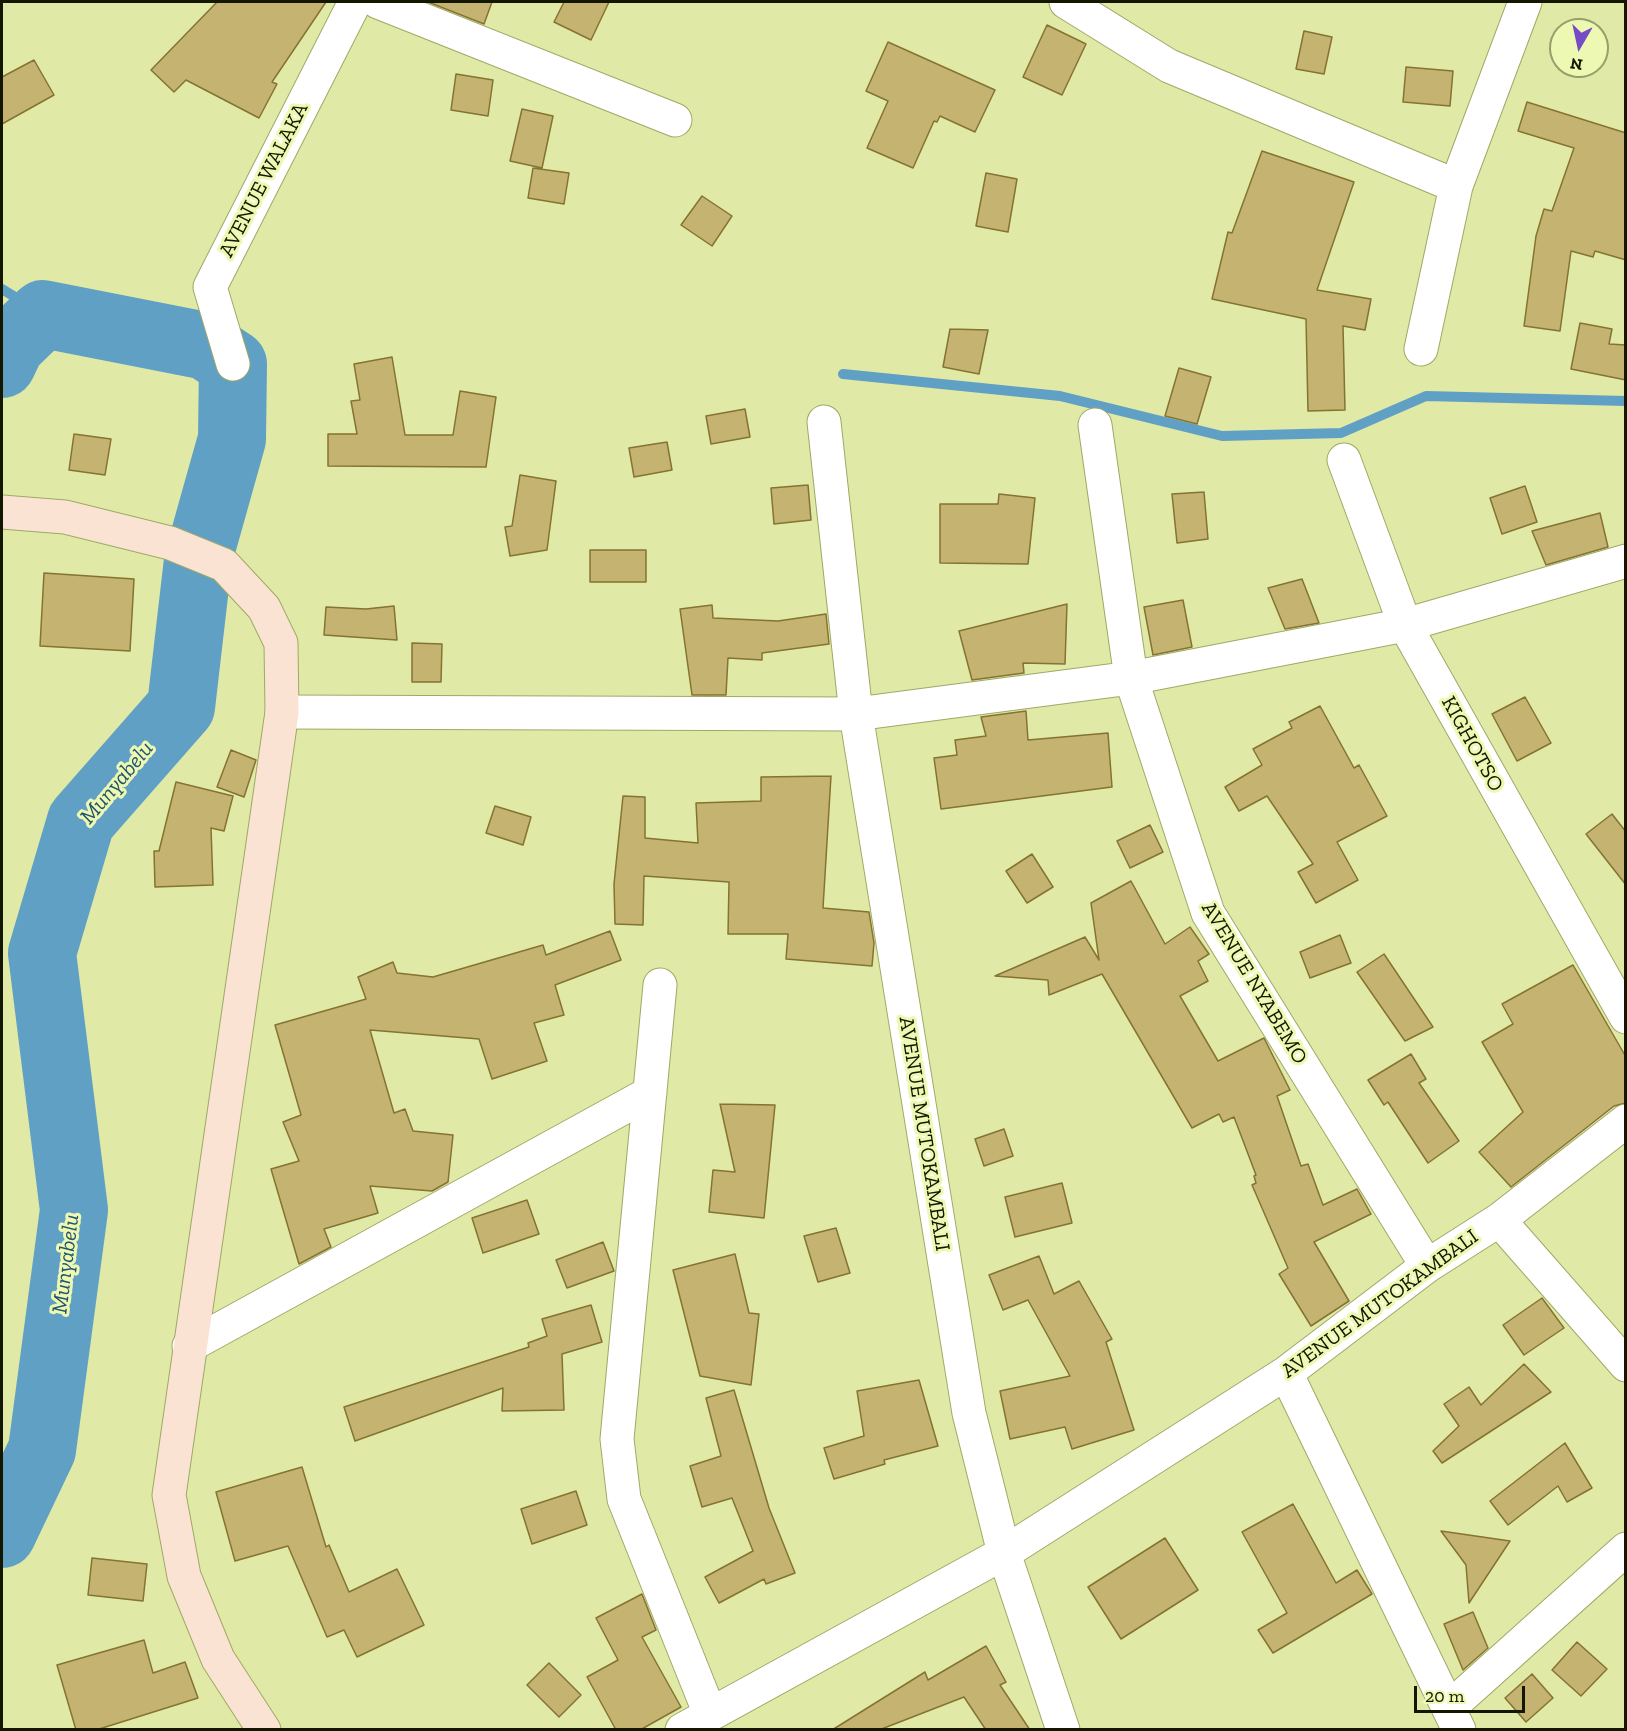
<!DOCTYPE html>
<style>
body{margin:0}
#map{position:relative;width:1627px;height:1731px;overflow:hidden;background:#e0eaa6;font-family:"Zilla Slab",serif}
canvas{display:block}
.frame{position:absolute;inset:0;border:3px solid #141700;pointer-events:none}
.north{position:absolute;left:1549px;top:18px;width:60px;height:60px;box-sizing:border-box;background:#edf8b3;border:2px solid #969e6b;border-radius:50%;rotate:189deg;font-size:16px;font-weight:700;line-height:24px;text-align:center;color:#141700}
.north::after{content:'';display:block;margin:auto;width:21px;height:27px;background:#754cc5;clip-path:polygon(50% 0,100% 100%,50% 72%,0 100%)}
.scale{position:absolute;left:1414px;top:1686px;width:111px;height:27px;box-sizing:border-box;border:3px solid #141700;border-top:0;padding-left:8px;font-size:18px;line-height:21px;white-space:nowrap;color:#141700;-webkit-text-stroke:4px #edf8b3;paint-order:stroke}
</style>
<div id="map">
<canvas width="1627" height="1731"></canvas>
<div class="frame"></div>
<div class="north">N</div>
<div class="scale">20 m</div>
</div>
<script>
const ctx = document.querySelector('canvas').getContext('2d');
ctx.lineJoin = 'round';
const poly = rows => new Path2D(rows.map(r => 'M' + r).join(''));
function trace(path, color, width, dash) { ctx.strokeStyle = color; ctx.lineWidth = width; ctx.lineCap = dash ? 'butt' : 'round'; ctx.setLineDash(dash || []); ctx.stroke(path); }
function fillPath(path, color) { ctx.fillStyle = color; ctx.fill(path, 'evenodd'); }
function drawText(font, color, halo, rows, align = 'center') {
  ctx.font = font + ' "Zilla Slab",serif'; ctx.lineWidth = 6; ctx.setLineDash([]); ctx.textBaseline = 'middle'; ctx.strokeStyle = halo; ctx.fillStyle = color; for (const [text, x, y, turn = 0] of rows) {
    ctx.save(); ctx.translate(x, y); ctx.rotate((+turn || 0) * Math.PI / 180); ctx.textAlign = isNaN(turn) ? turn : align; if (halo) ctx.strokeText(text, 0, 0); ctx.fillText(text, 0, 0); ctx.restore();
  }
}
trace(poly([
 [2,289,43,314],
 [843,374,1060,396,1222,436,1341,433,1426,396,1626,401]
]), '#60a0c4', 10);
trace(poly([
 [2,364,11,345,43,314,206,346,233,364,232,439,198,560,181,707,81,821,42,953,74,1210,42,1450,2,1534]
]), '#60a0c4', 68);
const building = poly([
 [217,2,326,2,272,82,277,84,259,118,186,80,174,92,151,70,217,2],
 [428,2,492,2,484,24,428,2],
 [564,2,609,2,591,40,554,22,564,2],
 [1047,25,1086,44,1062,95,1023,77,1047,25],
 [1304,31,1332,37,1324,74,1296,69,1304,31],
 [888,42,995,90,975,132,940,116,937,122,934,121,913,168,867,148,888,101,866,91,888,42],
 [34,60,54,95,2,124,2,77,34,60],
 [1406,67,1453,71,1450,106,1403,102,1406,67],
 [456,74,493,80,488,116,451,110,456,74],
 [1527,102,1626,133,1626,260,1595,251,1593,257,1571,251,1560,331,1524,326,1536,236,1544,209,1552,211,1574,148,1518,131,1527,102],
 [522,109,553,116,542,168,510,161,522,109],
 [1262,151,1354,182,1317,290,1371,299,1365,330,1343,326,1345,410,1308,411,1306,319,1212,299,1228,232,1232,233,1262,151],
 [533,168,569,173,564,204,528,198,533,168],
 [986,173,1017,179,1008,232,976,226,986,173],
 [702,196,732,216,712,246,681,225,702,196],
 [1580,323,1612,329,1609,344,1626,345,1626,380,1571,369,1580,323],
 [950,329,988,330,979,374,943,367,950,329],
 [392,357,405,435,453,435,460,391,496,397,486,467,328,466,328,434,357,434,351,401,360,400,354,364,392,357],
 [1179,368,1211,377,1197,424,1165,416,1179,368],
 [745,409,750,437,711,444,706,416,745,409],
 [74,434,111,439,105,475,69,470,74,434],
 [667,442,672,470,634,477,629,448,667,442],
 [520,475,556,481,547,550,510,556,505,527,512,526,520,475],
 [808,485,811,520,774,524,771,488,808,485],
 [1525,486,1537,522,1502,534,1490,498,1525,486],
 [1204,492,1208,539,1177,543,1172,494,1204,492],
 [999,494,1035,498,1028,564,940,563,940,504,998,504,999,494],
 [1600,513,1608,547,1546,565,1532,531,1600,513],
 [590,550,646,550,646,582,590,582,590,550],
 [44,573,134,579,130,651,40,646,44,573],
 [1302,579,1319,623,1285,629,1268,588,1302,579],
 [1183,600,1192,647,1153,655,1144,607,1183,600],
 [1067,604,1065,664,1023,663,1024,673,972,680,959,631,1067,604],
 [712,605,713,618,778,621,826,614,829,644,762,653,762,660,728,658,726,695,692,695,680,609,712,605],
 [394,606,397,640,324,635,326,607,366,609,394,606],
 [412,643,442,644,441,682,412,682,412,643],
 [1525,697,1551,743,1517,761,1492,714,1525,697],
 [1320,706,1354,768,1359,765,1387,816,1337,842,1358,880,1316,903,1298,872,1313,864,1267,796,1239,811,1225,787,1262,765,1253,749,1292,728,1289,722,1320,706],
 [1026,711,1028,740,1108,733,1112,787,941,809,934,758,957,755,955,740,986,736,981,717,1026,711],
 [231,750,256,760,244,797,217,787,231,750],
 [831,776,823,908,869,912,874,943,872,966,786,959,788,934,728,934,729,882,644,876,643,925,615,924,614,884,623,796,645,797,645,838,698,843,696,803,761,801,761,777,831,776],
 [176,782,233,796,224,831,211,828,213,885,155,887,154,851,159,851,176,782],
 [495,806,531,817,523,845,486,833,495,806],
 [1612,814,1626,832,1626,885,1586,834,1612,814],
 [1150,825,1163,852,1130,868,1117,841,1150,825],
 [1032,854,1053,887,1027,903,1006,871,1032,854],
 [1131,881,1165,944,1190,927,1209,954,1198,961,1208,981,1180,996,1218,1061,1264,1038,1290,1090,1277,1096,1301,1166,1308,1164,1323,1205,1357,1189,1371,1214,1314,1242,1349,1301,1311,1326,1279,1274,1288,1268,1252,1185,1256,1183,1254,1176,1256,1175,1234,1117,1223,1122,1219,1114,1192,1128,1102,974,1049,995,1048,980,995,976,1085,937,1099,960,1091,903,1131,881],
 [610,931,621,960,555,985,564,1015,534,1023,547,1061,492,1079,479,1039,370,1030,394,1113,405,1109,413,1131,453,1135,448,1182,432,1191,370,1186,378,1213,324,1229,331,1247,299,1264,271,1169,299,1161,283,1122,301,1115,275,1025,366,999,358,977,393,962,397,973,433,977,543,945,546,955,610,931],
 [1340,935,1351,963,1310,978,1300,952,1340,935],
 [1384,954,1433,1027,1405,1041,1357,972,1384,954],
 [1573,965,1626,1057,1626,1103,1614,1106,1511,1187,1479,1152,1523,1112,1482,1042,1513,1024,1502,1004,1573,965],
 [1411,1054,1426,1079,1419,1083,1459,1141,1428,1163,1388,1102,1384,1105,1368,1080,1411,1054],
 [720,1104,775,1105,764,1218,709,1212,713,1170,735,1172,720,1104],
 [1004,1129,1013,1156,984,1166,975,1139,1004,1129],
 [1062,1183,1072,1223,1015,1237,1005,1197,1062,1183],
 [527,1200,539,1234,483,1253,472,1218,527,1200],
 [836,1228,850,1273,818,1282,804,1236,836,1228],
 [603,1242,614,1271,567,1288,556,1260,603,1242],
 [735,1254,749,1313,759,1314,751,1385,700,1376,673,1270,735,1254],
 [1039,1256,1054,1294,1079,1281,1112,1339,1106,1342,1134,1430,1072,1449,1065,1427,1010,1439,1000,1391,1070,1376,1028,1300,1003,1310,989,1275,1039,1256],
 [1542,1298,1564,1328,1524,1355,1503,1325,1542,1298],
 [591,1305,602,1342,562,1354,564,1410,502,1411,503,1388,355,1441,344,1407,529,1347,528,1343,547,1336,542,1319,591,1305],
 [1524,1364,1551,1392,1442,1463,1433,1451,1459,1426,1444,1404,1469,1387,1481,1405,1524,1364],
 [919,1380,938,1446,884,1460,885,1464,834,1479,824,1448,864,1436,857,1391,919,1380],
 [734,1390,769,1508,795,1573,766,1584,764,1579,719,1603,705,1577,753,1551,732,1498,702,1507,690,1466,721,1456,706,1398,734,1390],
 [1565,1443,1592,1488,1567,1502,1558,1486,1508,1525,1490,1501,1565,1443],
 [302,1467,326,1547,329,1545,349,1592,397,1569,424,1625,357,1657,344,1630,327,1637,288,1546,235,1561,216,1492,302,1467],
 [576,1491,587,1525,532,1544,521,1509,576,1491],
 [1293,1504,1336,1583,1357,1570,1372,1594,1273,1653,1258,1630,1287,1613,1242,1532,1293,1504],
 [1441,1531,1510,1541,1469,1603,1466,1565,1441,1531],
 [1165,1538,1198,1590,1121,1639,1088,1587,1165,1538],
 [92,1558,147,1564,143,1601,88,1595,92,1558],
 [642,1594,656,1630,642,1637,681,1707,640,1730,616,1730,587,1677,618,1660,596,1618,642,1594],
 [1473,1612,1488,1648,1463,1670,1444,1624,1473,1612],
 [144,1640,153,1673,185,1662,198,1698,96,1730,76,1730,57,1665,144,1640],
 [1577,1642,1607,1669,1581,1696,1552,1670,1577,1642],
 [986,1646,1006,1682,1000,1685,1030,1730,986,1730,964,1697,879,1730,832,1730,925,1672,928,1680,986,1646],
 [549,1663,581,1695,559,1717,527,1685,549,1663],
 [1532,1674,1553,1698,1526,1722,1505,1698,1532,1674]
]);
fillPath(building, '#c5b371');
trace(building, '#847331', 1.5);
const street = poly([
 [378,2,675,120],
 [1066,2,1169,66,1456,186],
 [1421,349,1456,186,1525,2],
 [233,364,210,287,355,2],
 [824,422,856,714,969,1413,1004,1553,1063,1730],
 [1095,425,1131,678,1208,913,1427,1266],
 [1344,460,1405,625,1626,1017],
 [282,712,856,714,1131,678,1405,625,1626,561],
 [660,985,617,1439,624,1499,710,1714],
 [1499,1220,1626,1365],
 [189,1346,650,1093],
 [1286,1373,1459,1730],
 [1449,1708,1626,1549],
 [682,1730,1004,1553,1286,1373,1427,1266,1499,1220,1626,1121]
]);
const secondary = poly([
 [2,512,65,517,170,543,224,565,264,608,281,643,282,712,169,1495,184,1576,218,1659,264,1730]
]);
trace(street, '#a0a867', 35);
trace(secondary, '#a0a867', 35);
trace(street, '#fff', 33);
trace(secondary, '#fae3d3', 33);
drawText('21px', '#141700', '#edf8b3', [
 ["AVENUE WALAKA",264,180,-63],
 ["KIGHOTSO",1472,744,61],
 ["AVENUE NYABEMO",1254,983,59],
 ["AVENUE MUTOKAMBALI",924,1134,81],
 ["AVENUE MUTOKAMBALI",1380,1304,-36]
]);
drawText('italic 22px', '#22546e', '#edf8b3', [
 ["Munyabelu",117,783,-50],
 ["Munyabelu",66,1264,-83]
]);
</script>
